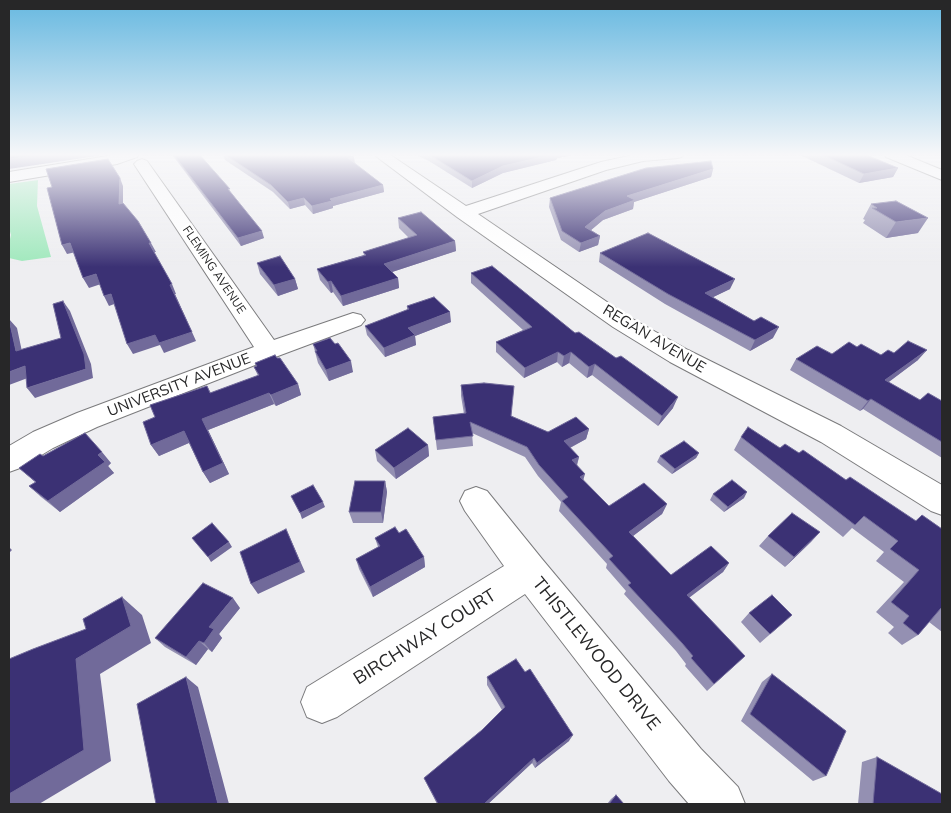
<!DOCTYPE html>
<style>
body{margin:0}
#map{position:relative;width:951px;height:813px;overflow:hidden;background:#eeeef1;font-family:Mulish,sans-serif}
canvas{display:block}
.frame{position:absolute;inset:0;border:10px solid #272728;pointer-events:none}
</style>
<div id="map">
<canvas width="951" height="813"></canvas>
<div class="frame"></div>
</div>
<script>
const ctx = document.querySelector('canvas').getContext('2d');
ctx.lineJoin = 'round';
function fillPath(path, color) { ctx.fillStyle = color; ctx.fill(path, 'evenodd'); }
const poly = rows => new Path2D(rows.map(r => 'M' + r).join(''));
function trace(path, color, width, dash) { ctx.strokeStyle = color; ctx.lineWidth = width; ctx.lineCap = dash ? 'butt' : 'round'; ctx.setLineDash(dash || []); ctx.stroke(path); }
function drawText(font, color, halo, rows, align = 'center') {
  ctx.font = font + ' Mulish,sans-serif'; ctx.lineWidth = 5; ctx.setLineDash([]); ctx.textBaseline = 'middle'; ctx.strokeStyle = halo; ctx.fillStyle = color; for (const [text, x, y, turn = 0] of rows) {
    ctx.save(); ctx.translate(x, y); ctx.rotate((+turn || 0) * Math.PI / 180); ctx.textAlign = isNaN(turn) ? turn : align; if (halo) ctx.strokeText(text, 0, 0); ctx.fillText(text, 0, 0); ctx.restore();
  }
}
fillPath(poly([
 [38,180,37,206,51,257,22,261,9,258,9,243,11,235,9,228,9,184]
]), '#9ee8bb');
const minor = poly([
 [120,154,139,154,137,157,117,164,9,182,9,172,120,154],
 [373,154,389,154,466,206,601,162,638,154,684,154,682,157,677,158,643,161,606,170,478,214,629,317,688,350,841,426,942,485,942,515,931,511,821,442,670,362,613,327,457,217,373,154],
 [884,154,903,154,942,170,942,180,886,157,884,154],
 [142,159,147,161,274,340,353,313,361,315,365,320,361,325,278,356,97,427,53,448,20,468,9,472,9,446,33,432,77,413,254,347,134,164,137,161,142,159],
 [476,487,487,491,542,559,701,749,738,787,745,804,689,804,669,781,525,594,337,717,322,723,307,717,301,702,307,687,504,566,465,511,460,501,465,491,476,487]
]);
trace(minor, '#7b7b7d', 2);
fillPath(minor, '#fff');
fillPath(poly([
 [172,154,199,154,233,195,264,238,241,246,173,156],
 [223,154,347,154,355,164,383,185,384,192,333,206,333,208,313,214,305,205,290,209,273,192,225,160],
 [414,154,579,154,557,158,556,160,503,173,472,188,429,161],
 [798,154,864,154,898,168,893,177,859,183],
 [713,169,711,177,634,202,633,209,603,220,591,230,600,236,598,245,579,252,561,240,549,207,550,198],
 [871,204,918,233,886,238,863,223,865,220,863,219],
 [398,218,455,241,456,251,392,272,398,278,399,288,343,306,333,292,331,293,320,280,317,269,364,255,363,252,409,238,399,228],
 [600,253,730,289,713,297,754,321,773,338,750,351,665,304,599,262],
 [257,263,295,279,298,289,278,296,260,274],
 [471,273,575,333,673,408,658,426,592,375,587,378,569,363,562,367,557,362,524,378,496,352,496,342,523,330,471,283],
 [407,306,451,322,415,336,416,345,385,357,367,335,365,326,407,310],
 [313,344,335,344,353,372,329,381,318,363],
 [857,347,881,355,894,353,918,360,888,382,920,400,942,401,942,458,863,409,860,411,790,370,796,359,832,354],
 [255,363,298,384,301,395,276,406,274,404,208,430,229,474,210,483,203,472,189,443,159,456,151,445,155,417,207,386,211,393,258,376,254,367,256,366],
 [461,385,511,416,548,432,589,429,586,439,570,448,579,457,577,466,584,480,609,506,667,504,662,514,633,536,671,575,729,563,723,572,689,597,745,656,707,691,685,666,686,664,676,651,624,594,626,591,606,568,607,564,559,511,561,502,538,476,525,457,472,433,473,446,437,450,433,417,464,414,461,396],
 [741,437,799,453,915,521,922,515,942,529,942,632,929,622,918,635,902,645,888,633,894,627,876,612,904,582,876,561,884,552,852,528,843,537,734,450],
 [428,445,429,456,396,479,377,461,375,450],
 [699,453,696,458,672,474,657,462,660,456],
 [43,456,111,463,108,466,114,473,60,512,41,497,29,486,35,482,19,468],
 [385,481,387,492,383,523,353,523,349,512],
 [713,494,744,498,724,512,710,500],
 [820,532,785,567,759,546,768,536],
 [399,533,424,557,425,567,373,597,359,569,356,559,378,547,375,538],
 [240,608,219,634,222,638,212,652,208,649,196,665,165,647,155,638],
 [749,613,792,615,760,643,741,622],
 [772,674,826,776,813,781,741,721,762,682],
 [487,677,569,741,535,768,532,763,488,804,437,804,424,778,482,730,502,710,487,685],
 [877,757,942,804,858,804,862,762],
 [616,795,624,804,607,804,611,799]
]), '#9490b2');
fillPath(poly([
 [45,154,110,154,9,169,9,159],
 [555,154,579,154,557,158,556,160,503,173,472,188,472,181,503,166],
 [354,157,355,164,348,158],
 [898,168,893,177,859,183,864,174],
 [713,169,711,177,634,202,633,209,603,220,584,236,585,227,605,211,627,196],
 [120,178,123,186,123,212,119,204],
 [383,185,384,192,333,206,333,208,313,214,312,206,330,199],
 [304,198,305,205,290,209,288,202],
 [928,218,918,233,886,238,896,222],
 [262,231,264,238,241,246,238,238],
 [600,236,598,245,579,252,581,243],
 [455,241,456,251,386,274,384,264],
 [70,243,76,252,67,254,62,245],
 [149,243,151,243,156,252,153,252],
 [96,274,101,284,89,288,83,278],
 [398,278,399,288,343,306,341,296],
 [295,279,298,289,278,296,274,285],
 [735,279,730,289,701,303,705,293],
 [331,281,333,292,331,293,328,282],
 [172,284,176,294,175,294,196,341,164,353,160,345,133,354,127,344,170,285],
 [111,294,117,303,109,306,104,296],
 [63,301,70,311,91,364,93,378,35,398,27,388,86,369],
 [450,312,451,322,415,336,416,345,385,357,384,348,408,328],
 [9,319,17,328,24,361,16,351],
 [779,327,773,338,750,351,755,340],
 [927,350,918,360,877,391,885,380],
 [558,352,557,362,524,378,525,368],
 [571,352,569,363,562,367,564,356],
 [351,361,353,372,329,381,326,370],
 [595,364,592,375,587,378,589,367],
 [25,366,33,376,9,385,9,372],
 [298,384,301,395,276,406,271,395],
 [269,393,274,404,208,430,229,474,210,483,203,472,202,419],
 [678,397,673,408,658,426,662,416],
 [871,399,863,409,860,411,868,401],
 [589,429,586,439,562,452,564,441],
 [184,431,191,442,159,456,151,445],
 [428,445,429,456,396,479,394,468],
 [102,452,111,463,108,466,114,473,60,512,48,501,98,455],
 [699,453,696,458,672,474,675,469],
 [579,457,576,467,572,460],
 [585,474,582,484,580,477],
 [385,481,387,492,383,523,381,512],
 [747,492,744,498,724,512,728,507],
 [323,502,325,507,302,519,300,513],
 [667,504,662,514,625,542,629,532],
 [286,529,305,572,258,594,251,584],
 [820,532,811,542,785,567,794,557],
 [229,542,232,547,211,562,208,557],
 [9,547,12,550,9,553],
 [424,557,425,567,373,597,370,587],
 [729,563,723,572,681,604,687,595],
 [122,597,142,615,151,643,100,674,111,761,39,804,9,804,9,794,76,659],
 [233,598,240,608,219,634,222,638,212,652,204,643,209,627],
 [199,641,208,649,196,665,186,657],
 [186,677,198,687,229,804,218,804],
 [573,735,569,741,535,768,537,763],
 [534,758,532,763,488,804,484,804]
]), '#716a9a');
const building = poly([
 [9,154,45,154,9,159,9,154],
 [173,154,199,154,230,189,228,189,262,231,238,238,173,154],
 [224,154,347,154,354,157,348,158,383,185,330,199,332,201,312,206,304,198,288,202,271,185,224,154],
 [428,154,555,154,503,166,472,181,428,154],
 [821,154,864,154,898,168,864,174,821,154],
 [108,159,120,178,119,204,123,203,138,221,151,243,149,243,172,284,170,285,192,332,159,343,155,335,127,344,111,294,104,296,96,274,83,278,70,243,62,245,47,188,52,187,46,169,108,159],
 [711,161,713,169,627,196,635,200,605,211,585,227,600,236,581,243,562,231,550,198,646,168,711,161],
 [896,201,928,218,896,222,872,208,877,208,871,204,896,201],
 [421,212,455,241,384,264,398,278,341,296,331,281,328,282,317,269,366,255,363,252,417,235,398,218,421,212],
 [648,233,735,279,705,293,754,321,761,317,779,327,755,340,668,294,600,253,648,233],
 [280,256,295,279,274,285,257,263,280,256],
 [492,266,575,333,579,332,616,358,621,356,678,397,662,416,595,364,589,367,571,352,564,356,558,352,525,368,496,342,532,327,471,273,492,266],
 [434,297,450,312,408,328,415,335,384,348,365,326,409,309,407,306,434,297],
 [63,301,84,354,86,369,27,388,25,366,9,372,9,319,16,351,61,338,53,304,63,301],
 [330,338,335,344,338,343,351,361,326,370,315,351,317,351,313,344,330,338],
 [908,341,927,350,885,380,920,400,928,393,942,401,942,442,871,399,868,401,796,359,817,346,832,354,849,342,857,347,861,344,881,355,888,350,894,353,908,341],
 [275,355,277,358,280,358,298,384,271,395,269,393,202,419,223,463,203,472,184,431,151,445,143,422,155,417,150,405,207,386,210,393,259,375,254,367,257,366,255,363,275,355],
 [484,383,514,386,511,416,548,432,576,417,589,429,564,441,579,457,572,460,585,474,580,477,609,506,644,483,667,504,629,532,671,575,711,546,729,563,687,595,745,656,714,684,691,658,693,656,682,643,628,585,631,583,609,559,613,556,562,501,568,497,539,465,527,447,470,422,473,436,436,440,433,417,466,413,461,385,484,383],
 [748,427,780,448,785,444,799,453,803,450,846,480,850,477,916,521,922,515,942,529,942,609,941,608,918,635,903,623,909,616,891,602,919,570,890,549,898,541,864,516,855,525,741,437,748,427],
 [408,428,428,445,394,468,375,450,408,428],
 [85,433,102,452,98,455,105,462,48,501,29,486,36,482,19,468,40,454,43,456,85,433],
 [684,441,699,453,675,469,660,456,684,441],
 [732,480,747,492,728,507,713,494,732,480],
 [355,481,385,481,381,512,349,512,355,481],
 [313,485,323,502,300,513,291,496,313,485],
 [792,513,820,532,794,557,768,536,792,513],
 [212,523,229,542,208,557,192,538,212,523],
 [395,527,399,533,406,529,424,557,370,587,356,559,380,546,375,538,395,527],
 [286,529,300,562,251,584,240,552,286,529],
 [203,583,233,598,209,627,214,629,204,643,199,641,186,657,155,638,203,583],
 [772,595,792,615,770,634,749,613,772,595],
 [122,597,131,626,76,659,84,750,9,794,9,659,33,649,86,629,83,619,122,597],
 [516,659,525,672,530,669,573,735,537,763,534,758,484,804,438,804,424,778,482,730,505,707,487,677,516,659],
 [772,674,846,731,826,776,750,714,772,674],
 [186,677,210,773,218,804,156,804,137,704,186,677],
 [877,757,942,794,942,804,873,804,877,757],
 [616,795,624,804,609,804,616,795]
]);
fillPath(building, '#3b3174');
trace(building, '#716a9a', 1);
const sky = ctx.createLinearGradient(0, 0, 0, 267);
sky.addColorStop(0, '#66b8e0');
sky.addColorStop(0.58, '#f7f7f9');
sky.addColorStop(1, '#f7f7f900');
ctx.fillStyle = sky;
ctx.fillRect(0, 0, 951, 267);
drawText('12px', '#272728', '#fff', [
 ["FLEMING AVENUE",214,270,56]
]);
drawText('15px', '#272728', '#fff', [
 ["REGAN AVENUE",654,339,31],
 ["UNIVERSITY AVENUE",179,385,-21]
]);
drawText('18px', '#272728', '#fff', [
 ["BIRCHWAY COURT",425,637,-32],
 ["THISTLEWOOD DRIVE",596,654,51]
]);
</script>
